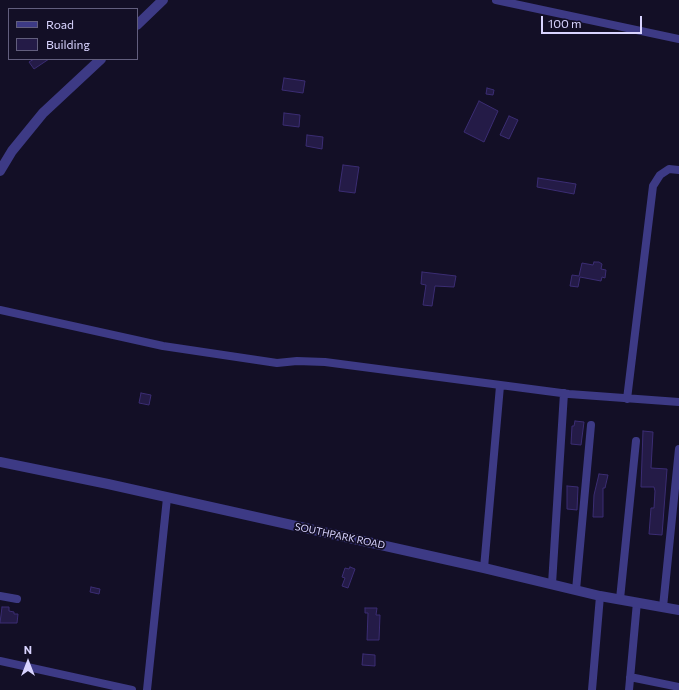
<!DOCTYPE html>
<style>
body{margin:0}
#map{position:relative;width:679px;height:690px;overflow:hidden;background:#130f26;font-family:Commissioner,sans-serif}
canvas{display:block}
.legend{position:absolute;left:8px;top:8px;width:130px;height:52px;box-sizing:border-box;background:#130f26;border:1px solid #625e7d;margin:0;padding:5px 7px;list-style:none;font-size:12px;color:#d9d4ff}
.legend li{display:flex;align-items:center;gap:8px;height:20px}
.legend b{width:20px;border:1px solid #625e7d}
.north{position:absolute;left:8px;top:642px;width:40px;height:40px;-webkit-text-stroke:3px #130f26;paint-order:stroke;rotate:0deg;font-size:11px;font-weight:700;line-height:16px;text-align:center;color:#d9d4ff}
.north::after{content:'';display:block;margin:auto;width:14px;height:18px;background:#d9d4ff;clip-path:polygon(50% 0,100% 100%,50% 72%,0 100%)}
.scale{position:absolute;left:541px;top:16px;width:101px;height:18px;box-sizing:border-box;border:2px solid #d9d4ff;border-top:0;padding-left:5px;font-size:12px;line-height:14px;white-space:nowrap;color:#d9d4ff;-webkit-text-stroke:3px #130f26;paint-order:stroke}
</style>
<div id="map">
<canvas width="679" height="690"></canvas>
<ul class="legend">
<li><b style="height:5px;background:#3d3a85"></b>Road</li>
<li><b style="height:11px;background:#241b47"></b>Building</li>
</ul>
<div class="north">N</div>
<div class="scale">100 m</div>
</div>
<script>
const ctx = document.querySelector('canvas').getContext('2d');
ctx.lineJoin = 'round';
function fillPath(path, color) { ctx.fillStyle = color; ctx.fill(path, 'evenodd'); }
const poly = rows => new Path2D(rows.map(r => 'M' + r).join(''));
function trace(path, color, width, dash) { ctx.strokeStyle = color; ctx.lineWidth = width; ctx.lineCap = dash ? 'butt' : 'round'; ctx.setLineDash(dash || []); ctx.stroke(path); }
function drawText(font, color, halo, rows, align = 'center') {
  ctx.font = font + ' Commissioner,sans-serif'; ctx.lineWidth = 3.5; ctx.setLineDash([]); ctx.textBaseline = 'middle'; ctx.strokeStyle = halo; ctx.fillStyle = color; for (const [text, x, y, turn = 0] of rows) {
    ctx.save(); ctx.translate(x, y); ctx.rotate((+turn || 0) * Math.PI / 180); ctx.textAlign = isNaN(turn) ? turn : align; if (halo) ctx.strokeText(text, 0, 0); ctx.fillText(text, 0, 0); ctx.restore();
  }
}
const building = poly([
 [34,59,49,59,34,69,29,62,34,59],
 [284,78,305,81,303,93,282,90,284,78],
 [487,88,494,90,493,95,486,94,487,88],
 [479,101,498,111,484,142,464,132,479,101],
 [284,113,300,115,299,127,283,125,284,113],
 [509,116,518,120,509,139,500,135,509,116],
 [307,135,323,137,322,149,306,146,307,135],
 [343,165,359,167,355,193,339,191,343,165],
 [538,178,576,184,574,194,537,187,538,178],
 [594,262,599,262,602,264,601,269,606,270,605,278,602,277,601,281,580,277,578,287,570,286,572,275,579,276,582,263,593,265,594,262],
 [422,272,456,276,454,287,435,286,432,306,423,305,426,285,421,284,422,272],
 [141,393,151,395,149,405,139,403,141,393],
 [575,421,584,422,581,445,571,444,572,426,574,426,575,421],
 [643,431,653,432,651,468,667,469,662,535,649,534,651,508,654,508,655,491,654,487,641,487,643,431],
 [599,474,608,475,605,488,603,488,603,517,593,517,594,495,599,474],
 [567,486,578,487,577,510,567,509,567,486],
 [350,567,355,569,348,588,342,586,345,578,342,577,345,568,349,569,350,567],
 [91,587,100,589,99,594,90,592,91,587],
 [2,607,9,607,9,611,14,612,14,614,18,614,17,623,0,623,2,607],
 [365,608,377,608,376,615,380,615,379,640,367,640,368,613,365,613,365,608],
 [363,654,375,655,375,666,362,665,363,654]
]);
fillPath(building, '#241b47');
trace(building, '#3b2d73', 1);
trace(poly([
 [496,0,679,39],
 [0,310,163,346,277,363,297,361,325,362,569,394,679,402],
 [627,399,653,186,660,175,669,169,679,170],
 [484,568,500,386],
 [552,584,564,393],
 [576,590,591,425],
 [0,596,17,599],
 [620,599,636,441],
 [663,607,679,449],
 [0,661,132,690],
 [630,677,679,687],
 [147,690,167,498],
 [592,690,600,596],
 [629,690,637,602]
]), '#3d3a85', 8);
trace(poly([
 [137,25,163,0],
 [0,171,12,151,43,113,101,59],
 [0,462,108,484,484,568,600,596,679,610]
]), '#3d3a85', 10);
drawText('10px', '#d9d4ff', '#130f26', [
 ["SOUTHPARK ROAD",340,536,12]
]);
</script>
